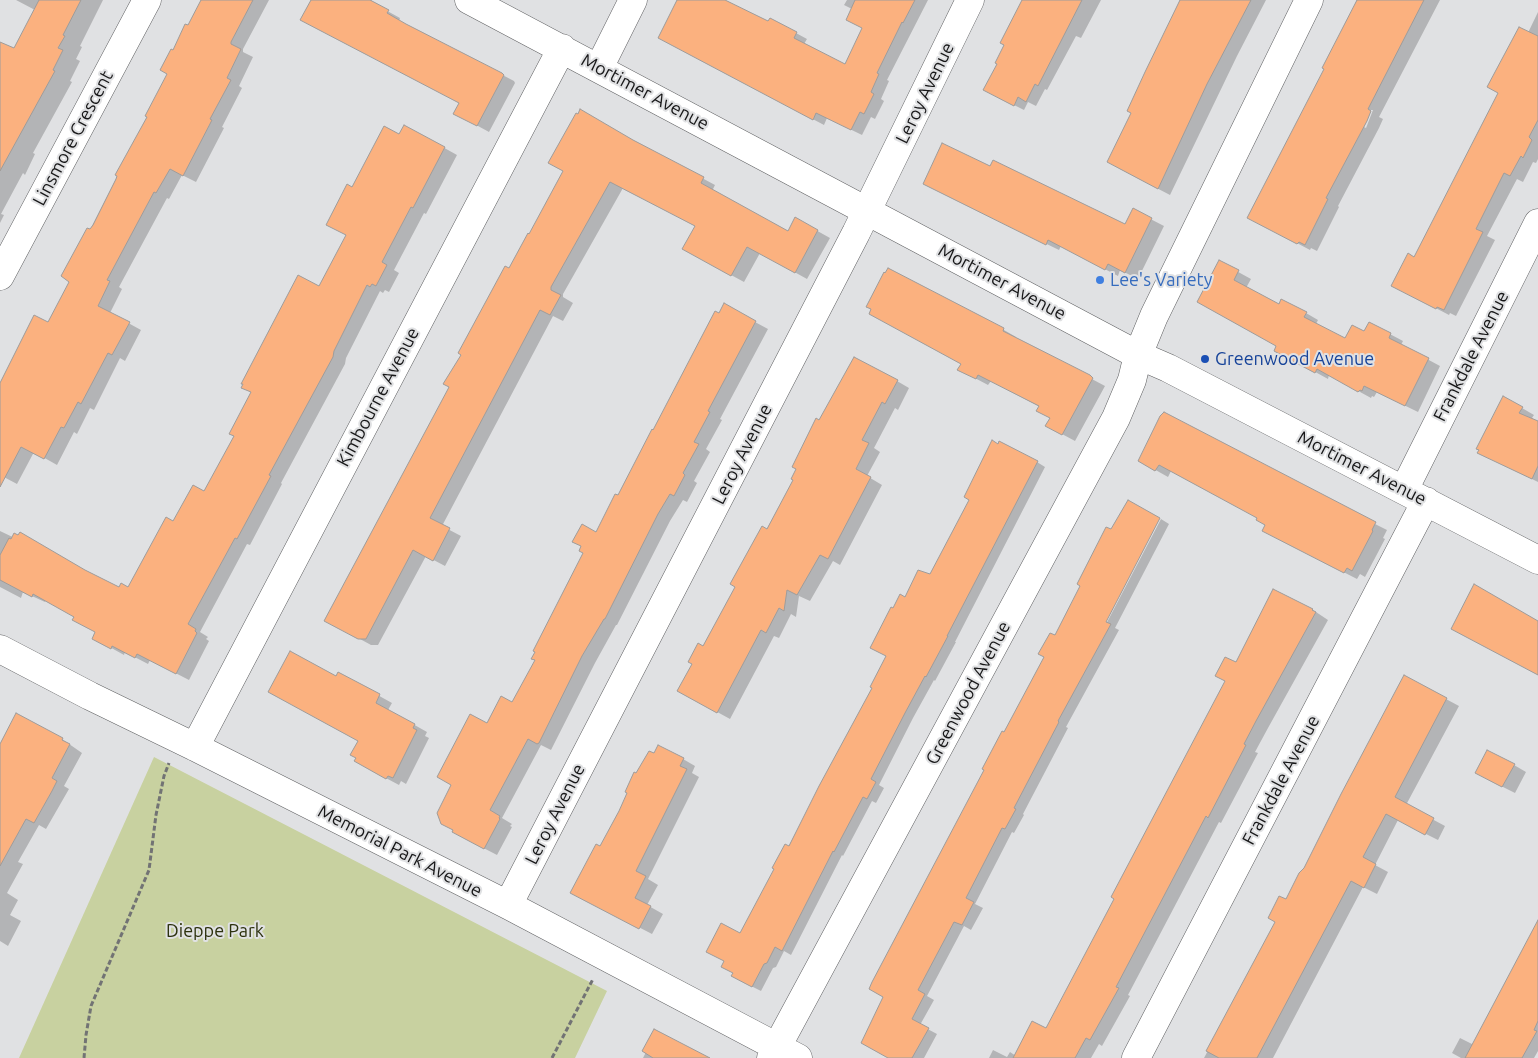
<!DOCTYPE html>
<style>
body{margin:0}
canvas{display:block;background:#e0e1e3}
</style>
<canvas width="1538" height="1058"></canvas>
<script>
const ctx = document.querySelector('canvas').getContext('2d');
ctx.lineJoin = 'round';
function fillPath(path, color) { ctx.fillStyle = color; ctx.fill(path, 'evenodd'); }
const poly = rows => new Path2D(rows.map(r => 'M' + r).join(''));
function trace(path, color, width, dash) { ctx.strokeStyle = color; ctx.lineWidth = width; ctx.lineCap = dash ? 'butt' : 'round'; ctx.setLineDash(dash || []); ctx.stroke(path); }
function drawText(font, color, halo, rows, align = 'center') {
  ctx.font = font + ' Ubuntu,sans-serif'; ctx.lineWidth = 4; ctx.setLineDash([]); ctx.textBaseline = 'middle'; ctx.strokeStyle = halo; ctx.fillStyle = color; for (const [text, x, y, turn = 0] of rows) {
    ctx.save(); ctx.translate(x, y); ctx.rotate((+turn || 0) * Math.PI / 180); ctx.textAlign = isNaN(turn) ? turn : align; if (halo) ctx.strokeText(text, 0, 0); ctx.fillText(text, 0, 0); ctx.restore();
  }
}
fillPath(poly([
 [154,757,607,991,575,1058,19,1058]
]), '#c8d1a0');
fillPath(poly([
 [16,0,103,0,80,46,82,47,76,59,80,61,70,81,72,82,33,153,35,154,25,175,23,173,1,214,4,215,0,223,0,48,15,50,35,10],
 [203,0,269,0,243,49,243,52,253,57,239,86,242,88,222,127,224,128,196,182,182,175,169,199,167,198,119,287,122,289,110,313,141,330,125,361,120,358,94,410,90,408,77,434,74,432,57,465,34,452,17,484,0,475,0,390,48,324,71,282,90,230,169,74,173,52],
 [312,0,372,0,371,2,400,18,399,21,514,81,515,83,489,132,467,120,460,103],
 [679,0,715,0,796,33,807,39,804,44,845,65,863,29,852,9,844,5,847,0,928,0,887,80,889,81,881,99,884,101,875,119,871,117,862,135,827,118,824,125,786,105],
 [1023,0,1101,0,1081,38,1076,36,1047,90,1045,89,1036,106,1028,102,1024,110,994,95,998,64],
 [1182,0,1266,0,1237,56,1170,195,1120,169,1133,112],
 [1357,0,1440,0,1379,117,1383,119,1379,128,1338,206,1339,207,1317,251,1311,248,1310,250,1261,224,1326,69],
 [1371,110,1373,110,1366,128,1364,127],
 [1538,12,1538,159,1536,163,1533,162,1523,182,1517,179,1487,236,1495,240,1456,316,1450,313,1449,315,1405,292,1415,258,1499,93],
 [405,126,457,155,426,214,424,213,394,270,399,273,389,292,385,290,383,293,380,291,346,358,345,364,281,483,282,484,250,545,247,544,200,632,208,637,206,639,209,641,189,680,150,660,148,664,125,652,124,655,106,645,97,632,75,617,46,600,45,602,23,592,21,598,0,587,0,531,120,588,128,589,174,523,205,493,348,235,352,188,400,136],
 [635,142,715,185,712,191,789,232,796,219,830,238,807,279,760,253,744,282,696,256,696,226,623,188,563,294,563,297,573,303,563,321,553,316,442,526,461,536,445,566,426,556,378,645,371,645,338,627,449,390,509,269],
 [990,168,1125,225,1133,210,1164,226,1138,279,1120,270,1118,276,1061,246,1059,250,936,190],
 [1220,262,1251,279,1246,288,1279,306,1306,313,1318,320,1316,324,1345,340,1365,332,1369,323,1403,341,1401,345,1440,366,1418,412,1377,392,1374,397,1372,396,1371,398,1329,375,1328,379,1288,357],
 [888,269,1004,330,1016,337,1015,338,1105,386,1075,441,1047,426,1051,418,1040,407,991,381,988,385,971,376],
 [755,322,768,329,720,419,722,420,706,449,710,452,694,481,697,483,687,502,683,500,670,521,617,625,616,625,595,663,551,750,541,745,502,818,512,824,510,826,512,827,497,855,466,839,487,724,513,704,536,660,597,533,654,431],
 [897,381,909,388,898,410,895,408,874,448,880,452,867,476,882,485,840,565,833,561,810,601,799,596,796,617,791,614,779,638,774,636,730,719,679,691,794,479,820,421],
 [1522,408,1534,415,1532,418,1538,422,1538,482,1479,453],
 [1161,417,1387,530,1383,538,1385,539,1365,577,1360,574,1357,579,1275,537,1259,518,1171,471,1168,477,1152,468],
 [1037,462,1045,467,955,642,956,642,935,681,934,680,913,718,879,785,884,788,876,803,872,801,843,856,842,855,791,955,784,951,776,967,773,968,761,991,741,981,741,935,874,687,888,656,894,610,931,575],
 [1161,519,1169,524,1115,628,1119,630,1066,727,1068,728,1023,814,1024,815,1014,833,1012,832,975,904,983,908,971,930,964,926,927,996,934,1000,920,1025,937,1034,924,1058,890,1058,1005,734,1056,637,1102,627,1104,628],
 [1274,591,1313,610,1328,620,1268,728,1255,752,1258,753,1221,823,1219,822,1128,995,1130,996,1102,1046,1099,1044,1091,1058,989,1058,993,1050,1007,1057,1010,1052,1016,1056,1047,1030],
 [338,673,392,703,388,710,427,732,425,736,429,738,406,784,401,781,399,785,367,768,336,677],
 [1405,677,1459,706,1406,805,1445,826,1438,840,1398,820,1375,865,1388,872,1377,894,1363,887,1273,1058,1204,1058],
 [62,739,82,753,64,786,69,789,46,829,39,825,18,862,23,864,7,893,18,900,10,915,21,921,8,946,0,941,0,746],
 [683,759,695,766,692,773,699,777,648,879,658,885,647,905,663,914,652,934,584,899,601,848],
 [1514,765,1526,772,1515,793,1489,780],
 [1538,922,1538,1051,1534,1058,1461,1058,1452,1053,1460,1038,1474,1045],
 [646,1052,708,1058,643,1058]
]), '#0003');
const building = poly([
 [39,0,81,0,63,35,65,36,58,48,63,50,53,70,55,71,0,171,0,42,14,48,39,0],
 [201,0,253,0,231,42,231,44,241,49,227,78,231,80,210,119,212,120,183,176,170,169,156,193,154,192,107,280,110,281,98,306,130,322,112,355,108,353,81,404,78,402,64,428,61,427,44,459,21,447,0,487,0,383,34,315,48,322,69,282,61,276,87,228,90,229,93,225,116,179,117,176,115,175,147,117,145,116,167,74,160,70,171,49,173,50,185,24,188,25,201,0],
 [311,0,370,0,389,10,387,13,406,24,502,73,504,75,477,126,453,114,459,103,300,20,311,0],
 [677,0,725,0,768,21,770,18,797,32,794,38,845,64,862,28,846,20,855,0,915,0,903,23,902,22,877,73,879,74,871,92,874,94,864,114,860,112,851,130,816,113,813,120,658,38,677,0],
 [1022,0,1082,0,1038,86,1035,84,1026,102,1018,97,1014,106,983,90,997,64,995,63,1004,45,1000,43,1022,0],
 [1180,0,1251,0,1207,84,1158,189,1107,162,1131,113,1127,111,1145,72,1180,0],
 [1357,0,1424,0,1368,109,1371,111,1367,121,1326,198,1328,199,1305,245,1299,242,1297,244,1247,218,1324,69,1322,68,1357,0],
 [1519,27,1538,36,1538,120,1529,137,1532,140,1523,158,1521,156,1510,176,1504,173,1476,229,1483,232,1444,310,1437,307,1436,309,1391,286,1408,253,1414,257,1498,93,1487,87,1519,27],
 [580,109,633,140,704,177,701,183,788,231,795,217,818,230,795,273,747,247,731,276,682,249,695,226,610,182,551,287,551,290,561,295,550,315,540,310,430,518,450,528,433,561,413,550,366,639,358,639,324,621,448,389,449,387,443,384,461,355,458,353,505,266,509,268,528,233,529,234,563,171,548,163,576,113,578,114,580,109],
 [404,125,445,147,413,208,411,207,382,262,387,265,376,286,372,284,370,287,367,285,334,351,333,357,269,475,271,476,237,539,235,538,188,624,196,629,195,631,197,633,176,674,137,654,135,658,112,646,111,649,92,639,95,632,72,620,74,617,33,594,32,597,0,580,0,555,9,538,11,539,14,533,18,535,20,532,85,570,119,587,121,583,128,587,166,517,173,521,193,485,204,491,234,436,229,434,251,392,241,388,243,384,241,384,298,275,319,286,346,235,326,225,347,184,352,187,384,126,399,134,404,125],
 [942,143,990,166,993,160,1125,224,1133,208,1152,218,1125,273,1108,264,1105,270,1048,240,1046,245,923,184,942,143],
 [1219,260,1239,270,1234,280,1279,304,1281,299,1307,312,1304,317,1345,338,1352,325,1364,331,1369,322,1391,333,1389,338,1429,358,1405,406,1364,386,1362,391,1360,390,1358,392,1317,369,1315,373,1274,351,1276,346,1197,302,1219,260],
 [888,268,1004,328,1003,331,1090,375,1093,378,1062,435,1045,426,1050,418,1036,411,1039,406,978,375,976,379,957,370,961,364,869,314,871,309,866,307,884,272,885,273,888,268],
 [724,303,756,321,708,411,710,412,694,442,699,444,683,473,685,475,674,496,670,494,658,514,605,619,604,619,582,656,539,743,537,744,528,739,490,810,500,816,499,818,500,819,484,849,452,832,453,830,441,824,437,813,451,785,437,777,470,714,487,723,501,696,512,702,535,660,531,659,535,652,533,651,583,553,579,551,581,546,572,542,582,524,596,532,615,494,618,495,652,429,653,430,715,311,719,313,724,303],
 [854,357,898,380,885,404,882,402,862,440,869,443,856,469,871,477,828,559,820,555,797,595,787,590,784,611,779,608,766,633,761,630,717,713,677,691,692,664,688,662,698,643,703,646,735,587,730,584,762,526,767,529,793,480,791,479,796,469,792,467,816,418,819,420,854,357],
 [1503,396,1523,407,1519,413,1538,421,1538,466,1532,479,1477,453,1479,450,1476,449,1503,396],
 [1164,412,1376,522,1372,530,1373,531,1352,571,1347,568,1344,573,1262,531,1265,525,1256,520,1257,518,1159,465,1155,471,1138,461,1160,416,1164,412],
 [992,440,998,444,999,441,1038,461,947,636,948,636,926,677,925,676,905,713,871,779,876,782,867,799,863,797,834,852,833,851,782,951,775,947,767,963,764,964,752,987,731,976,733,973,721,967,724,961,706,952,721,923,740,933,774,869,772,868,785,844,789,846,819,786,872,688,870,687,886,656,870,648,891,607,893,608,900,594,905,597,918,570,930,574,969,500,964,497,992,440],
 [1128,500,1160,518,1106,622,1111,624,1058,721,1059,722,1014,808,1016,809,1005,829,1002,828,966,898,974,902,962,925,954,922,918,990,925,994,912,1019,929,1028,912,1058,888,1058,861,1043,883,997,869,989,872,982,984,770,982,769,1002,731,1004,732,1044,657,1038,654,1050,633,1055,635,1080,586,1077,584,1106,527,1111,529,1128,500],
 [1474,584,1538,621,1538,675,1451,629,1474,584],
 [1273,589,1313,609,1312,610,1316,612,1256,721,1244,744,1246,745,1208,818,1206,816,1116,987,1119,988,1095,1031,1090,1040,1086,1038,1075,1058,1013,1058,1032,1021,1046,1028,1114,899,1111,897,1225,681,1215,676,1225,657,1236,662,1273,589],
 [290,651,336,676,338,672,380,694,376,703,415,724,413,728,417,730,393,778,388,776,386,779,354,761,356,758,350,755,358,741,268,692,290,651],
 [1404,675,1447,698,1395,797,1434,818,1425,835,1386,814,1363,857,1376,864,1364,888,1351,881,1257,1058,1219,1058,1206,1051,1275,922,1268,918,1279,896,1286,899,1299,873,1304,868,1341,794,1404,675],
 [16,713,63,738,62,740,70,744,52,778,57,781,52,791,34,823,26,819,0,866,0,744,16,713],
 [658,745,684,758,680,766,687,769,636,871,646,876,635,898,651,906,639,929,570,893,596,844,600,846,619,811,627,793,625,792,634,772,636,773,649,751,654,753,658,745],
 [1487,750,1515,764,1502,787,1475,773,1487,750],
 [1538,920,1538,1021,1534,1030,1537,1031,1522,1058,1465,1058,1538,920],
 [654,1029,710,1058,653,1058,642,1051,654,1029]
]);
fillPath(building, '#fbb17f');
trace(building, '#9e9c9b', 1);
const minor = poly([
 [469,0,1138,355,1168,368,1538,560],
 [599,68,633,0],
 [0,276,147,0],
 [1404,490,1538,223],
 [0,649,90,696,195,747,508,905,798,1058],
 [195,747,562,48],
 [508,905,856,233,970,0],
 [771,1058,1116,418,1132,380,1138,355,1154,316,1309,0],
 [1136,1058,1426,501]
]);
trace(minor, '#606163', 29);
trace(poly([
 [84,1058,86,1035,91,1006,149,870,156,815,164,776,169,763],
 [552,1058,593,979]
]), '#727374', 3, [5, 2.5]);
trace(minor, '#fff', 28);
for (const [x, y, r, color] of [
 [1100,280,5,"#3f7fe0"],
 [1205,359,5,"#1a4fb4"]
]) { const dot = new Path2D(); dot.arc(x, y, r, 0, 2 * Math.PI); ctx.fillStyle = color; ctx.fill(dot); trace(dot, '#e0e1e3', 2); }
drawText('18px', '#171718', '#e0e1e3', [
 ["Mortimer Avenue",645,92,28],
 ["Leroy Avenue",925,93,-64],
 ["Linsmore Crescent",73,138,-62],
 ["Mortimer Avenue",1002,282,28],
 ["Frankdale Avenue",1471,356,-63],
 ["Kimbourne Avenue",378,397,-62],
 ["Leroy Avenue",742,454,-63],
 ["Mortimer Avenue",1362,468,27],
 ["Greenwood Avenue",968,693,-62],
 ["Frankdale Avenue",1281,780,-62],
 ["Leroy Avenue",555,814,-63],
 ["Memorial Park Avenue",400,851,27]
]);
drawText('18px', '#366cbe', '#e0e1e3', [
 ["Lee's Variety",1110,280]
], 'left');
drawText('18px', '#164399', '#e0e1e3', [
 ["Greenwood Avenue",1215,359]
], 'left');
drawText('18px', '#2d320e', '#e0e1e3', [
 ["Dieppe Park",215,931]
]);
</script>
